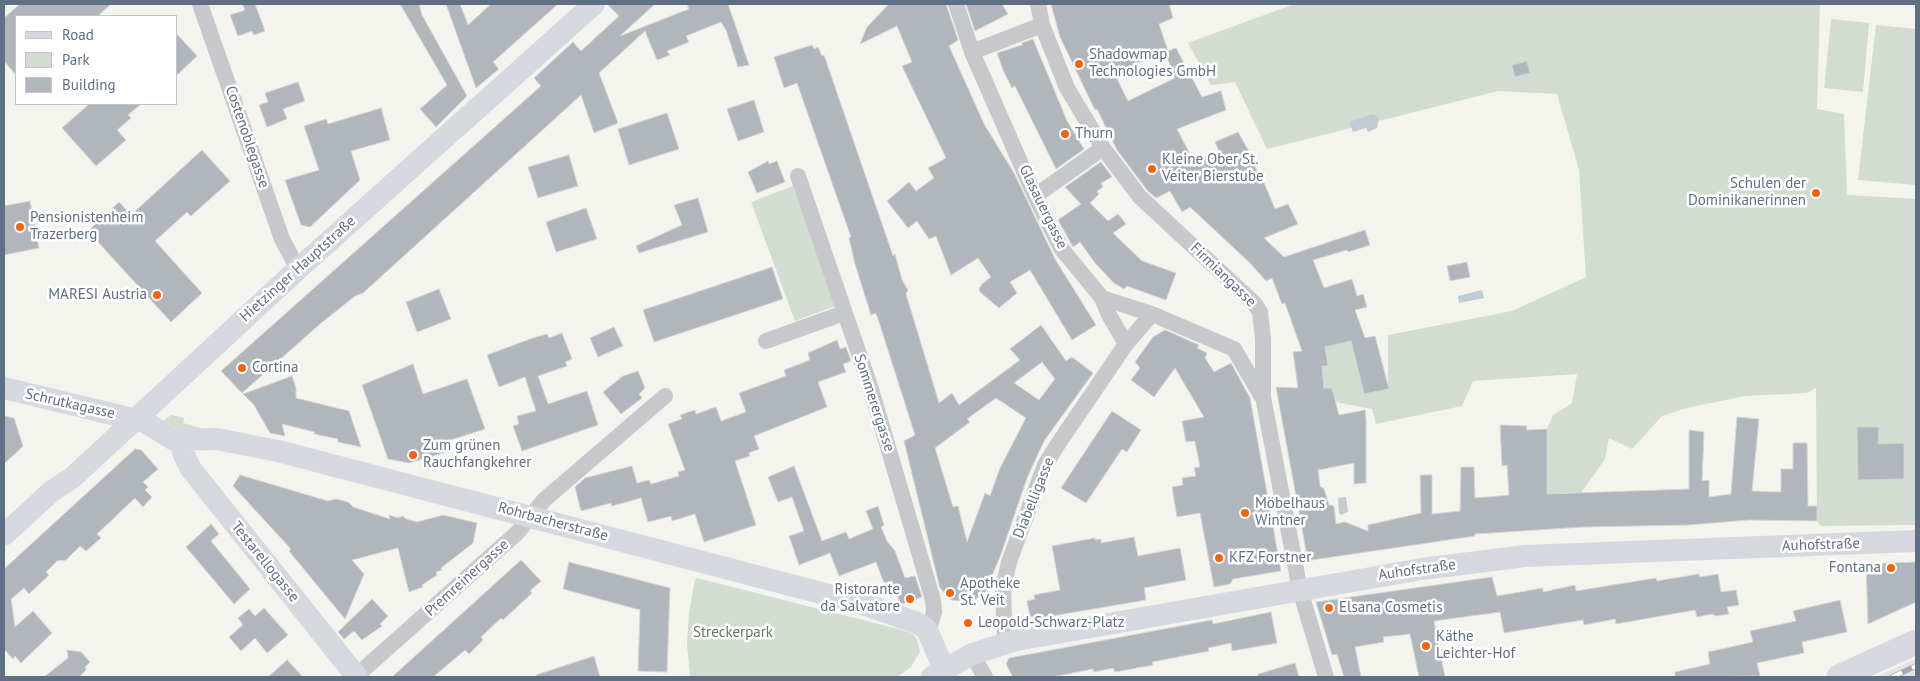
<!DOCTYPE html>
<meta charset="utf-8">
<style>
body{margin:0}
#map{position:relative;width:1920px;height:681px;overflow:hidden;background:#f4f4ef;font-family:"PT Sans",sans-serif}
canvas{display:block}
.frame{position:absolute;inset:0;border:5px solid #606f83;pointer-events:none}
.legend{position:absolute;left:15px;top:15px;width:162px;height:90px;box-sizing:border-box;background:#fff;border:1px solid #bfc5cd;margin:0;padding:6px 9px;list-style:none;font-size:15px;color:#606f83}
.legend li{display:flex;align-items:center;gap:10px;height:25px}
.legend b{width:25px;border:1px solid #bfc5cd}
</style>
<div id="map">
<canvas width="1920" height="681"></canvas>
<div class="frame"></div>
<ul class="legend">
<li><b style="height:6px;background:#d5d9df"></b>Road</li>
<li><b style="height:14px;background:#d3dcd0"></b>Park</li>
<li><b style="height:14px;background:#b0b6bc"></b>Building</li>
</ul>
</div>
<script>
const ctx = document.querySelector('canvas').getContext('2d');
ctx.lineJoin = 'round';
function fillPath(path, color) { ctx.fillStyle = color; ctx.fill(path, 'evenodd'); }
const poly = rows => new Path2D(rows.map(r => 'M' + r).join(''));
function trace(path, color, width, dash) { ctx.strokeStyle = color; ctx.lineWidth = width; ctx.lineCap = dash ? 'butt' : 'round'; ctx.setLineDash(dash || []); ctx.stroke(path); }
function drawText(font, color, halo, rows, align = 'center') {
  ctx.font = font + ' "PT Sans",sans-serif'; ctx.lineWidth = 5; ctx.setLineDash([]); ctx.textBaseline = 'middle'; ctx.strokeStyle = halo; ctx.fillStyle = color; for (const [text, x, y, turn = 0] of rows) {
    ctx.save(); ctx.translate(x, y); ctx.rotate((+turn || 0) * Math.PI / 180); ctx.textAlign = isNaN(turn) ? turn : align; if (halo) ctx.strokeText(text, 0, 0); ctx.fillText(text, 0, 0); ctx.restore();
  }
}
fillPath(poly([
 [1916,659,1916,677,1875,677,1911,661]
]), '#e4e4e3');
fillPath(poly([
 [1294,4,1820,4,1817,109,1844,114,1847,195,1916,199,1916,525,1821,526,1817,521,1816,388,1807,393,1745,396,1687,408,1662,416,1632,449,1609,438,1605,459,1581,493,1547,494,1547,429,1553,415,1572,403,1577,374,1473,381,1462,406,1376,424,1372,409,1336,402,1332,388,1324,388,1322,366,1328,365,1327,357,1320,357,1318,348,1351,341,1364,394,1388,389,1388,335,1512,311,1586,277,1579,170,1557,94,1498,91,1267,149,1235,82,1211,85,1188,43],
 [1831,19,1869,23,1863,92,1824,88],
 [1876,25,1916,29,1916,185,1858,180],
 [793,186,835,306,795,321,751,202],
 [171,415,184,418,183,423,201,428,202,432,189,435,163,421],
 [697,578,898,629,912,633,917,639,920,652,911,667,897,677,690,676,687,644,689,612,695,580]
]), '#d3dcd0');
fillPath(poly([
 [1373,114,1379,118,1377,128,1368,132,1366,128,1353,132,1349,122],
 [1482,290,1484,298,1459,303,1458,296],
 [1346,497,1348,512,1341,515,1339,513,1338,498]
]), '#c2cbd1');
const building = poly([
 [20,4,111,4,98,16,16,16,16,75,4,61,4,18,20,4],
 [242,4,255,4,265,31,254,35,252,31,238,36,230,15,245,10,242,4],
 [400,4,419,4,422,15,467,96,436,127,420,109,447,85,400,4],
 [446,4,460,4,468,25,491,4,558,4,493,62,499,69,476,88,446,4],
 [607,4,655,4,620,36,689,9,687,4,728,4,749,65,738,67,726,30,721,22,686,36,689,42,667,51,670,55,657,60,645,31,599,73,618,123,594,133,581,95,363,293,355,296,320,324,242,393,221,371,541,86,534,78,573,42,581,51,619,16,607,4],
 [889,4,946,4,958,40,949,46,984,124,1014,173,1055,259,1096,325,1072,340,1030,270,1010,282,1017,293,999,308,980,292,979,289,982,284,991,277,978,258,951,275,936,236,929,239,917,221,908,228,887,201,909,182,916,191,934,178,928,168,946,158,902,66,912,62,897,26,860,44,867,27,889,4],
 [966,4,1002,4,1008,14,975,31,966,4],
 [1051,4,1169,4,1173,18,1159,24,1168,51,1165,52,1176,48,1202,97,1221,91,1226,110,1177,129,1194,162,1219,151,1215,142,1238,132,1251,155,1258,174,1260,173,1275,209,1288,204,1298,224,1264,238,1284,257,1365,230,1370,245,1348,252,1347,250,1313,260,1324,288,1352,279,1357,296,1363,294,1367,307,1355,310,1365,338,1375,336,1389,389,1364,394,1351,341,1325,347,1328,366,1322,366,1324,388,1332,388,1339,415,1365,410,1366,419,1366,483,1354,484,1354,463,1318,470,1320,486,1324,489,1329,505,1334,506,1336,524,1345,522,1368,531,1368,525,1421,513,1420,475,1432,475,1432,514,1460,511,1461,467,1474,467,1475,498,1509,495,1507,465,1502,466,1500,425,1527,426,1526,430,1547,429,1547,494,1689,489,1689,430,1704,432,1702,481,1709,480,1709,497,1731,494,1737,417,1759,419,1752,491,1781,492,1781,469,1793,469,1793,443,1807,443,1808,506,1817,506,1817,521,1749,520,1688,525,1583,527,1475,534,1475,536,1312,560,1307,556,1276,387,1298,388,1293,352,1302,351,1285,303,1282,304,1272,278,1266,281,1250,263,1190,207,1182,212,1170,191,1156,198,1147,190,1117,150,1097,109,1095,110,1060,37,1051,4],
 [1165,52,1175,78,1128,101,1114,73,1165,52],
 [176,33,197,56,176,76,176,33],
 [1033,39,1067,121,1084,149,1056,169,1015,86,1012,88,1003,70,997,53,1022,45,1022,43,1033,39],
 [812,45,814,49,818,47,822,56,824,55,893,256,895,254,902,280,908,290,906,294,939,403,952,393,959,405,1020,360,1010,349,1041,325,1066,361,1072,357,1093,373,1044,441,1027,478,1001,554,990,581,991,587,972,602,951,600,940,588,904,441,915,435,880,325,876,313,871,315,855,264,849,238,851,237,797,83,784,88,774,57,812,45],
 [1042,362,1055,379,1039,400,1014,383,1042,362],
 [996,398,1026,418,1000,468,990,496,985,493,967,542,958,506,953,507,935,448,970,422,967,419,996,398],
 [1527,61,1530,73,1515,77,1512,65,1527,61],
 [298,82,305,101,283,109,287,119,267,127,259,105,268,102,265,93,298,82],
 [754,100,764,132,738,141,727,109,754,100],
 [89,104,141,104,128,115,131,118,117,130,126,140,96,166,62,128,89,104],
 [381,108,390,140,351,151,360,180,310,227,301,225,285,180,319,170,304,126,326,119,328,124,381,108],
 [667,113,679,149,629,165,618,129,667,113],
 [202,150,230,181,191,216,187,212,155,241,202,293,171,322,88,231,119,202,131,215,202,150],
 [569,155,578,186,538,198,528,167,569,155],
 [768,161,769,164,777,161,785,182,757,193,748,172,768,161],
 [1101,162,1112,177,1101,183,1103,187,1097,191,1099,194,1090,203,1108,221,1118,214,1126,224,1113,233,1142,261,1176,273,1166,300,1127,286,1124,289,1114,283,1095,263,1080,242,1073,247,1058,220,1081,204,1065,187,1101,162],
 [698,198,708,232,639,253,636,246,682,225,674,205,698,198],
 [30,201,39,248,4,255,4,206,30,201],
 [586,208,597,239,556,252,546,222,586,208],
 [1467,262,1470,277,1450,281,1447,266,1467,262],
 [772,267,783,299,654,342,643,310,772,267],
 [439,289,451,319,417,332,406,302,439,289],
 [614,327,623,346,598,357,590,338,614,327],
 [1165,330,1199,345,1197,348,1207,353,1205,358,1214,372,1231,363,1250,398,1281,571,1233,579,1230,584,1214,587,1200,513,1177,517,1172,487,1183,485,1182,478,1196,476,1194,468,1200,467,1195,441,1186,442,1182,421,1204,417,1175,368,1154,397,1131,380,1140,368,1135,362,1153,337,1165,330],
 [562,333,572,359,565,362,567,366,538,376,548,404,587,391,598,425,522,451,513,426,519,424,517,416,536,411,525,377,499,387,487,355,530,339,547,334,549,338,562,333],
 [837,340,840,349,846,347,851,361,843,364,846,372,818,382,827,407,754,436,759,449,749,453,750,456,735,461,756,525,704,542,695,514,672,521,671,516,648,522,641,498,612,506,611,503,581,511,575,487,585,478,632,466,637,483,649,480,651,484,679,476,678,472,685,470,668,424,682,419,680,415,695,410,696,414,716,407,721,421,746,412,739,393,786,376,784,370,810,360,808,353,837,340],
 [413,364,423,394,467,379,485,429,447,441,450,451,409,463,388,459,362,385,413,364],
 [638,371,645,388,639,394,642,398,621,414,603,392,623,376,638,371],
 [292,376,296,388,296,398,349,411,361,447,338,442,338,439,314,434,315,432,282,424,285,436,270,433,254,405,243,394,292,376],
 [1112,411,1141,430,1127,452,1122,449,1086,503,1061,488,1112,411],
 [4,416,14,418,23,446,4,464,4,416],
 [1857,427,1879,427,1878,444,1904,443,1904,479,1858,480,1857,427],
 [135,449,141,450,158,469,143,482,148,487,145,490,152,497,143,507,135,498,97,534,101,538,86,551,80,546,66,560,57,561,46,572,49,575,29,594,24,588,11,599,15,627,33,611,52,633,21,663,15,656,13,659,4,649,4,569,135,449],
 [794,466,822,541,846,532,849,539,873,529,866,511,878,506,884,525,881,527,887,541,895,551,905,578,915,576,922,597,902,604,900,603,892,581,884,583,876,562,839,576,830,553,799,565,789,536,804,531,792,497,778,502,768,477,794,466],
 [240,475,328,501,336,499,348,502,353,507,390,519,389,515,398,518,403,516,406,519,417,522,443,515,477,523,473,543,441,568,442,570,436,572,437,575,422,585,423,587,409,592,398,548,352,560,364,574,345,619,289,551,291,549,233,486,240,475],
 [211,524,219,534,211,541,250,589,234,604,186,547,211,524],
 [1134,537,1138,556,1180,548,1186,580,1144,588,1146,600,1040,618,1040,615,1030,617,1027,601,1035,599,1034,595,1060,590,1052,546,1095,538,1095,540,1101,539,1101,543,1134,537],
 [521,560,541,581,530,591,532,593,503,620,501,618,481,637,483,640,469,654,465,650,433,677,392,677,521,560],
 [569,562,670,588,667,672,638,671,640,610,563,589,569,562],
 [1916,562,1916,602,1868,624,1866,564,1916,562],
 [1699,574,1700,577,1718,574,1721,592,1736,590,1739,605,1727,607,1729,614,1716,616,1712,614,1697,617,1695,610,1616,624,1615,619,1584,625,1583,620,1504,633,1500,612,1434,621,1445,677,1419,677,1410,634,1383,637,1384,642,1355,647,1361,677,1344,677,1337,654,1332,655,1316,602,1492,577,1497,596,1543,588,1543,592,1575,585,1576,591,1656,578,1657,581,1699,574],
 [372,599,388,616,380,624,382,626,362,640,354,631,344,639,338,632,372,599],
 [1840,600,1847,632,1802,642,1804,653,1757,663,1760,676,1675,677,1675,672,1710,664,1708,652,1753,642,1750,631,1796,621,1793,611,1840,600],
 [264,608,288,635,267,653,255,638,241,651,229,637,243,625,238,618,249,609,255,616,264,608],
 [1271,612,1277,643,1232,651,1231,643,1208,648,1209,651,1152,662,1153,665,1142,667,1115,672,1113,668,1094,672,1093,669,1052,677,1013,677,1006,664,1009,658,1212,620,1213,624,1271,612],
 [67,650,81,652,90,662,85,667,86,670,79,677,44,677,68,658,67,650],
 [594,656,600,677,537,677,536,675,594,656],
 [287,660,303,677,268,677,287,660],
 [1295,663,1299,677,1258,677,1258,674,1295,663]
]);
fillPath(building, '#b0b6bc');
trace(building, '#d5d5d2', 1);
trace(poly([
 [200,4,282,239,298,269],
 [956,4,972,52,1035,196,1061,248,1102,298,1152,314,1234,349,1262,397],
 [1038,4,1042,25,1067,88,1103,148,1140,197,1254,303,1260,312,1263,339,1263,397,1300,590,1326,677],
 [972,52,1042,25],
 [798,176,870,386,933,600,934,612,928,632],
 [1035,196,1103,148],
 [1102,298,1109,315,1126,344],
 [766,341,844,313],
 [1005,643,1003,588,1009,562,1045,465,1058,444,1126,344,1152,314],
 [972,654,985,677],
 [355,677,517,533,544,500,665,396]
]), '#c6c8cc', 16);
trace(poly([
 [4,388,145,422,174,440,217,439,278,451,863,604,915,622,924,627,928,632,944,669],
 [181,442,184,455,191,469,357,677],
 [4,535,52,491,72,478,298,269,594,4],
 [932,677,972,654,1017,640,1422,569,1525,556,1916,541]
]), '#d5d9df', 22);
trace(poly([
 [1839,677,1916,642]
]), '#d5d9df', 25);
const rail = poly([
 [1892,677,1916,666]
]);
trace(rail, '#a5a9b0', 5.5);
trace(rail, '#fff', 4, [11]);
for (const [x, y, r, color] of [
 [1079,64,5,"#f4630f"],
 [1065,134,5,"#f4630f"],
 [1152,169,5,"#f4630f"],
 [1816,193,5,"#f4630f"],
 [20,227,5,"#f4630f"],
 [157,295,5,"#f4630f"],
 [242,368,5,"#f4630f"],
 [413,455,5,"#f4630f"],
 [1245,513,5,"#f4630f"],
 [1219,558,5,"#f4630f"],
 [1891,568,5,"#f4630f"],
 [950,593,5,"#f4630f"],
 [910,599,5,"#f4630f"],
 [1329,608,5,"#f4630f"],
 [968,623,5,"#f4630f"],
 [1426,646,5,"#f4630f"]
]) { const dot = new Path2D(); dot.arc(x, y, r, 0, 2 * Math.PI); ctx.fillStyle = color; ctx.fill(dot); trace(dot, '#fff', 2); }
drawText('15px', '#606f83', '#fff', [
 ["Shadowmap",1089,55],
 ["Technologies GmbH",1089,72],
 ["Thurn",1075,134],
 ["Kleine Ober St.",1162,160],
 ["Veiter Bierstube",1162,177],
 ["Schulen der",1806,184,"right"],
 ["Dominikanerinnen",1806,201,"right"],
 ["Pensionistenheim",30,218],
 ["Trazerberg",30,235],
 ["MARESI Austria",147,295,"right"],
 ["Cortina",252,368],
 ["Zum grünen",423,446],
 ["Rauchfangkehrer",423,463],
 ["Möbelhaus",1255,504],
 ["Wintner",1255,521],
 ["KFZ Forstner",1229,558],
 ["Fontana",1881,568,"right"],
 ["Apotheke",960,584],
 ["St. Veit",960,601],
 ["Ristorante",900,590,"right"],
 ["da Salvatore",900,607,"right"],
 ["Elsana Cosmetis",1339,608],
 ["Leopold-Schwarz-Platz",978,623],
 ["Käthe",1436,637],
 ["Leichter-Hof",1436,654]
], 'left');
drawText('15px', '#606f83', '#fff', [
 ["Costenoblegasse",247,137,71],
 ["Glasauergasse",1043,207,64],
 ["Hietzinger Hauptstraße",298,269,-42],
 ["Firmiangasse",1223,275,44],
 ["Sommerergasse",874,403,72],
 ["Schrutkagasse",70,404,13],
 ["Diabelligasse",1034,498,-68],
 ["Rohrbacherstraße",553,522,15],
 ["Auhofstraße",1821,545,-2],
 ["Testarellogasse",265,562,51],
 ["Auhofstraße",1417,570,-8],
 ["Premreinergasse",467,578,-42]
]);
drawText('15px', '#617a5f', '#fff', [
 ["Streckerpark",733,633]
]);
</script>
